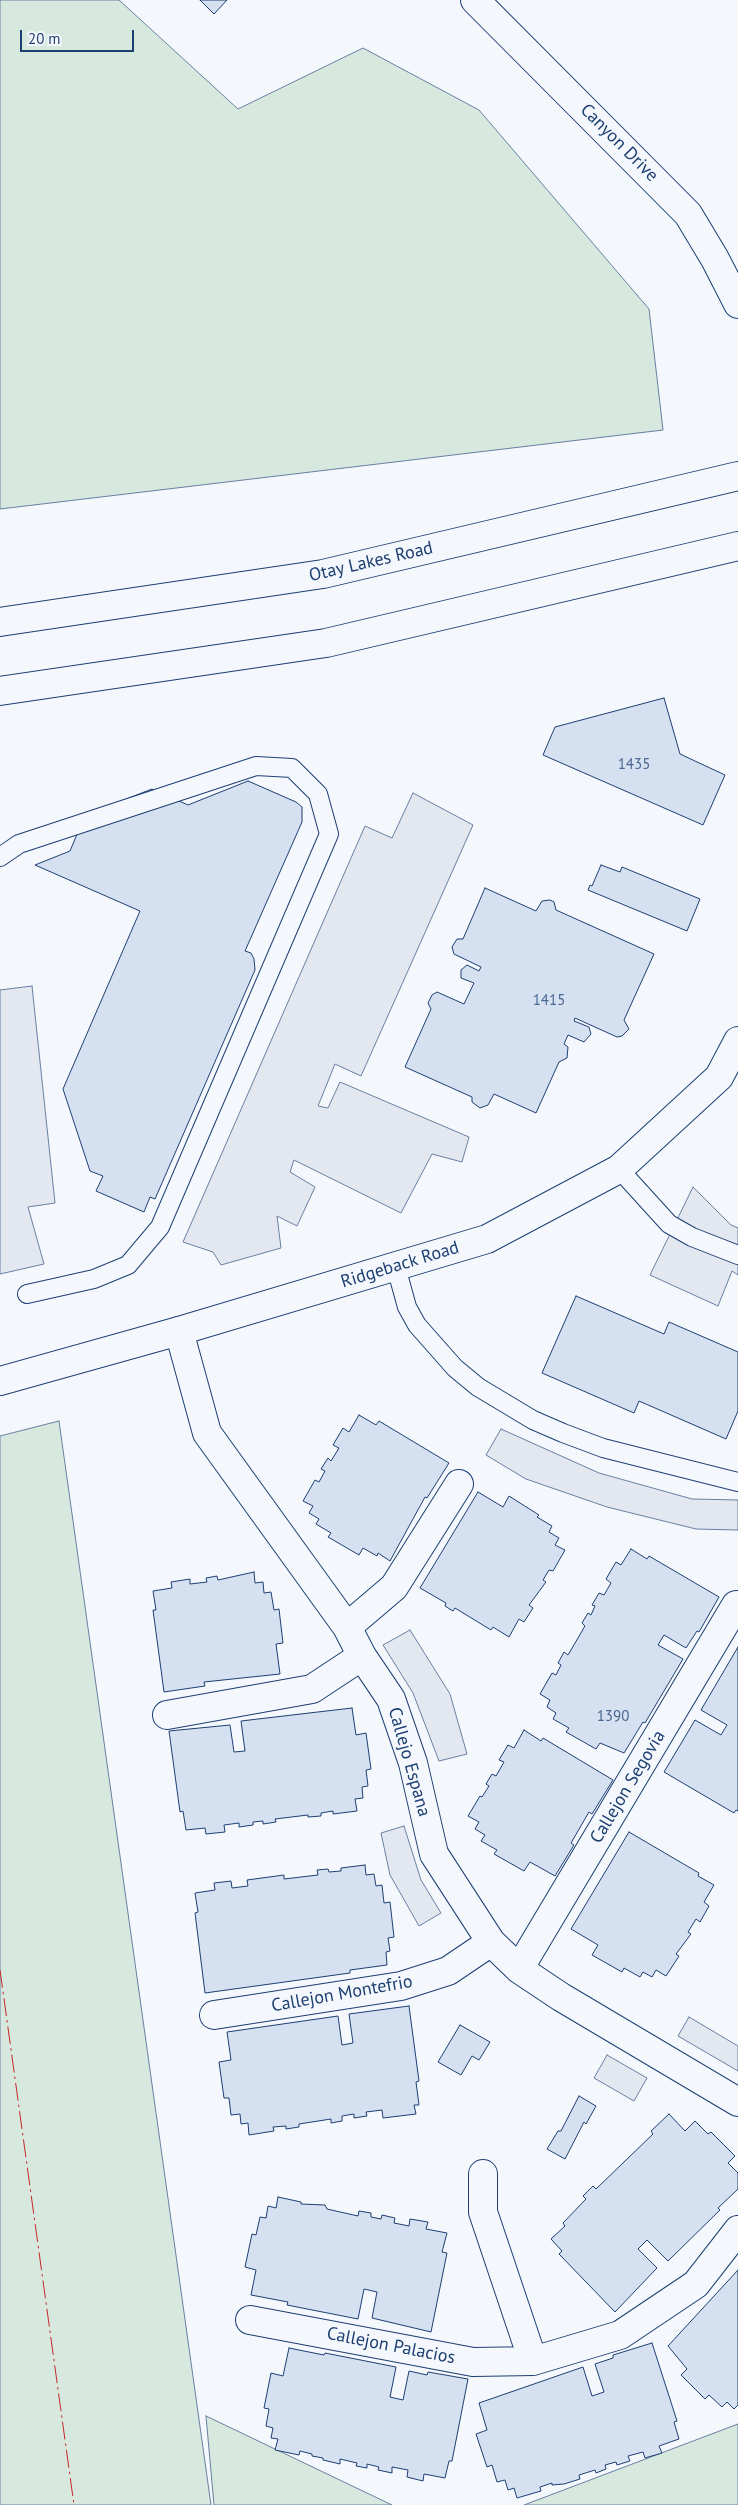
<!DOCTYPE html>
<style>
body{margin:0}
#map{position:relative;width:738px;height:2505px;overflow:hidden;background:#f4f7fb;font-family:"PT Sans",sans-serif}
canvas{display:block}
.scale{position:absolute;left:20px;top:30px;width:114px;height:22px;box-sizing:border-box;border:2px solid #1d3f73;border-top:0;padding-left:6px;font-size:15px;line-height:18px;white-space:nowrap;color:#1d3f73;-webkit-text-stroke:4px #f4f7fb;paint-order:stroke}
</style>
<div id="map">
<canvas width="738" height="2505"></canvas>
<div class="scale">20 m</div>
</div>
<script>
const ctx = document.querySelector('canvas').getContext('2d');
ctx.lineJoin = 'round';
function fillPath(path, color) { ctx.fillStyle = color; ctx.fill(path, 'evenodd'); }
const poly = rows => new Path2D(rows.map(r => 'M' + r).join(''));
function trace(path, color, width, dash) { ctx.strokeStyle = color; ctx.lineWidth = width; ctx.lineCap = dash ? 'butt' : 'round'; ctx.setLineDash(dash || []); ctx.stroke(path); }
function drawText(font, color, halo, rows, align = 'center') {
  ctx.font = font + ' "PT Sans",sans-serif'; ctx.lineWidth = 4; ctx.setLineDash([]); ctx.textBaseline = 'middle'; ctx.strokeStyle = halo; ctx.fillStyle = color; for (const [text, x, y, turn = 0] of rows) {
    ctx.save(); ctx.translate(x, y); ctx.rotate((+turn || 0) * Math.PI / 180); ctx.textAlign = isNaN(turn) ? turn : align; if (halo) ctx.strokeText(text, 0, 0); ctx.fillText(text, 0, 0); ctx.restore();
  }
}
const green = poly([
 [0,0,119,0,238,109,363,48,479,110,649,309,663,430,0,509,0,0],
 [59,1421,211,2505,0,2505,0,1436,59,1421],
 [206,2416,392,2505,214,2505,206,2416],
 [738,2424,738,2505,524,2505,738,2424]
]);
fillPath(green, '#d7e8df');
trace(green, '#687fa3', 1);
const parking = poly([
 [413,793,473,825,361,1076,335,1064,318,1106,328,1108,340,1082,469,1137,462,1162,432,1154,401,1213,294,1160,290,1172,315,1187,297,1226,277,1216,281,1248,221,1265,213,1252,183,1242,365,826,392,838,413,793],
 [32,986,55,1203,28,1207,44,1264,0,1274,0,990,32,986],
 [693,1187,731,1225,738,1228,738,1275,732,1271,718,1306,650,1275,693,1187],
 [501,1429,599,1473,692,1499,738,1500,738,1530,696,1529,607,1507,526,1479,486,1455,501,1429],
 [410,1630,450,1694,467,1754,439,1761,413,1693,383,1645,410,1630],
 [404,1826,421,1880,441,1913,419,1926,390,1875,381,1833,404,1826],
 [689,2017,738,2046,738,2071,678,2036,689,2017],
 [607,2055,647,2078,634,2101,594,2078,607,2055]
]);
fillPath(parking, '#e3e8f0');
trace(parking, '#687fa3', 1);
const building = poly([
 [200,0,227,0,214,14,200,0],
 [664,698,680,754,725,775,703,825,543,755,555,727,664,698],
 [248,781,296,802,302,807,302,822,245,951,251,953,254,959,255,970,155,1199,150,1197,144,1212,96,1191,103,1176,90,1171,63,1089,140,911,35,865,70,851,85,815,152,789,188,805,248,781],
 [601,865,620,872,622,867,700,899,687,931,588,890,590,885,592,886,601,865],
 [485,888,536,911,542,901,550,900,554,902,556,910,654,954,624,1020,629,1029,622,1036,617,1037,575,1018,574,1021,589,1027,591,1034,584,1042,568,1035,564,1044,568,1047,567,1058,559,1062,536,1113,494,1094,488,1105,480,1108,472,1102,472,1097,405,1067,431,1009,428,1003,432,995,437,992,464,1004,474,983,461,978,461,970,467,965,479,971,481,967,454,954,452,947,457,939,463,939,485,888],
 [576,1296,664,1334,669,1322,738,1352,738,1411,726,1439,639,1401,634,1413,542,1373,576,1296],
 [359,1415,376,1425,379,1421,449,1463,427,1498,425,1497,390,1561,378,1553,377,1556,363,1548,359,1555,328,1537,331,1533,316,1524,319,1519,309,1513,313,1506,303,1501,315,1480,319,1482,325,1471,321,1469,328,1458,331,1461,339,1448,333,1445,343,1428,349,1432,359,1415],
 [478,1492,503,1507,509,1496,539,1515,537,1517,552,1526,549,1532,559,1538,555,1545,565,1550,553,1571,549,1570,543,1580,546,1582,529,1605,533,1608,524,1622,519,1619,509,1637,493,1627,491,1630,455,1608,453,1611,445,1606,446,1603,420,1588,478,1492],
 [631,1549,647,1559,649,1556,719,1597,699,1632,697,1631,686,1648,664,1635,658,1645,683,1659,645,1723,643,1722,624,1753,600,1743,596,1749,566,1732,569,1728,553,1719,556,1713,547,1707,550,1700,540,1694,552,1673,556,1675,561,1665,558,1663,564,1652,568,1655,585,1626,582,1623,588,1613,591,1615,595,1606,592,1605,599,1593,604,1595,611,1583,606,1579,616,1562,621,1565,631,1549],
 [254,1572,255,1583,263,1582,264,1593,271,1592,274,1610,279,1609,283,1643,276,1644,280,1674,204,1682,205,1686,164,1692,153,1610,156,1610,153,1591,172,1588,171,1582,190,1579,190,1584,207,1582,206,1578,217,1576,218,1580,254,1572],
 [738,1647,738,1811,736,1810,734,1813,664,1772,695,1720,721,1735,727,1725,701,1710,738,1647],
 [352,1708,356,1735,366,1733,371,1769,366,1770,368,1786,362,1787,363,1798,355,1799,357,1811,333,1814,333,1811,321,1813,321,1816,308,1817,308,1815,275,1819,276,1822,263,1824,263,1821,253,1822,253,1825,239,1827,239,1823,224,1825,225,1832,206,1834,205,1828,186,1830,183,1811,180,1812,169,1731,230,1725,234,1752,245,1751,241,1721,352,1708],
 [524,1730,541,1741,543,1738,613,1780,592,1814,589,1812,571,1843,574,1845,555,1876,530,1862,524,1871,494,1854,497,1850,481,1841,485,1835,475,1829,479,1822,468,1816,480,1796,482,1797,489,1786,486,1784,492,1774,496,1776,504,1762,499,1760,508,1745,514,1748,524,1730],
 [629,1832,699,1873,698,1876,714,1885,704,1902,709,1906,700,1922,696,1919,688,1932,691,1934,676,1954,679,1956,666,1976,656,1970,652,1977,643,1972,640,1977,624,1968,622,1972,592,1955,598,1945,571,1929,629,1832],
 [365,1865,366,1875,374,1874,376,1886,382,1885,384,1903,390,1902,394,1937,388,1938,390,1951,386,1952,387,1965,350,1970,350,1973,205,1993,195,1913,198,1912,195,1893,215,1890,214,1883,231,1881,232,1888,248,1886,247,1880,284,1875,284,1879,318,1875,317,1870,328,1869,329,1872,341,1871,341,1868,365,1865],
 [409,2006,419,2081,416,2082,419,2105,414,2105,416,2114,383,2118,382,2110,366,2112,367,2116,354,2118,354,2114,342,2116,342,2121,331,2123,331,2119,299,2124,299,2127,286,2129,286,2126,273,2127,274,2131,249,2135,248,2123,241,2124,240,2114,231,2115,229,2098,224,2098,219,2062,231,2060,227,2032,338,2016,342,2045,353,2043,349,2014,409,2006],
 [460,2025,490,2042,479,2060,472,2056,461,2075,438,2062,460,2025],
 [579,2096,596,2106,586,2124,584,2122,565,2159,547,2149,558,2131,561,2131,579,2096],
 [669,2114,685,2131,695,2121,708,2134,711,2132,735,2156,728,2163,738,2173,738,2189,718,2208,720,2210,668,2261,647,2240,638,2249,657,2268,615,2312,559,2254,562,2251,551,2239,565,2226,563,2223,586,2199,583,2196,593,2186,596,2189,653,2134,651,2131,669,2114],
 [278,2197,301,2202,301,2204,325,2205,327,2209,358,2216,359,2211,371,2213,371,2217,381,2219,382,2215,395,2218,394,2223,409,2226,410,2219,428,2222,426,2229,447,2233,442,2252,447,2253,431,2332,372,2318,377,2292,364,2289,358,2319,287,2305,288,2302,251,2295,256,2270,245,2267,252,2234,256,2235,260,2217,266,2218,268,2206,276,2208,278,2197],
 [738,2270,738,2405,734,2409,727,2402,722,2407,709,2395,705,2399,681,2375,687,2369,668,2346,738,2270],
 [652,2343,677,2421,674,2422,679,2439,659,2446,662,2453,645,2458,643,2452,628,2456,630,2461,617,2465,616,2462,605,2465,606,2469,596,2473,595,2470,579,2475,580,2479,564,2484,552,2485,552,2483,540,2487,541,2491,517,2498,514,2488,508,2490,505,2480,497,2482,492,2465,487,2467,476,2434,487,2430,479,2403,583,2367,592,2396,604,2392,595,2364,613,2358,613,2355,652,2343],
 [289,2348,324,2355,325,2353,396,2367,390,2397,403,2400,409,2371,427,2375,428,2372,468,2379,452,2461,449,2461,445,2478,424,2474,423,2481,407,2477,408,2470,392,2467,392,2473,378,2470,379,2467,367,2464,367,2468,356,2466,357,2463,340,2459,340,2464,323,2460,323,2458,312,2456,312,2454,300,2451,299,2455,275,2450,278,2439,271,2438,273,2428,266,2426,269,2409,264,2408,271,2373,283,2376,289,2348]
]);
fillPath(building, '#d5e0f0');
trace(building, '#1d3f73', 1);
const service = poly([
 [0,857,19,844,256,766,292,768,318,794,329,834,160,1227,128,1265,94,1279,27,1294],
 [619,1169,669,1224,692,1237,738,1255],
 [396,1267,407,1307,417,1325,455,1368,478,1387,533,1420,563,1433,603,1448,738,1482]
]);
const minor = poly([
 [179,1331,207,1433,347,1627,362,1656,391,1699,413,1763,434,1854,491,1942,519,1969,561,1997,738,2102],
 [347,1627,394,1587,459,1484],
 [167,1715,312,1689,362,1656],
 [519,1969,736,1605],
 [214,2015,401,1986,448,1971,491,1942],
 [483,2174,483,2212,533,2361],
 [250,2320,473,2362,533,2361,620,2335,696,2284,738,2230]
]);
const tertiary = poly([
 [475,0,688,214,715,259,738,304],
 [0,1381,179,1331,487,1239,619,1169,719,1077,738,1041]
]);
const primary = poly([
 [0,622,323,574,738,476],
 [0,691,326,643,738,546]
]);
trace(service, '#1d3f73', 20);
trace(minor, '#1d3f73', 30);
trace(tertiary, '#1d3f73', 30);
trace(primary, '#1d3f73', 30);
trace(service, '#f4f7fb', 18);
trace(minor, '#f4f7fb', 28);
trace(tertiary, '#f4f7fb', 28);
trace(primary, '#f4f7fb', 28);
trace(poly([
 [0,1970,74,2505]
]), '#c62828', 1, [18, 4, 2.5, 4]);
drawText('15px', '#4b6792', null, [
 ["1435",634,765],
 ["1415",549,1001],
 ["1390",613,1717]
]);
drawText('18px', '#1d3f73', '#f4f7fb', [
 ["Canyon Drive",619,143,45],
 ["Otay Lakes Road",371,562,-13],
 ["Ridgeback Road",400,1265,-17],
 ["Callejo Espana",409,1762,74],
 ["Callejon Segovia",628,1787,-59],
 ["Callejon Montefrio",342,1994,-10],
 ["Callejon Palacios",391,2346,11]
]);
</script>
